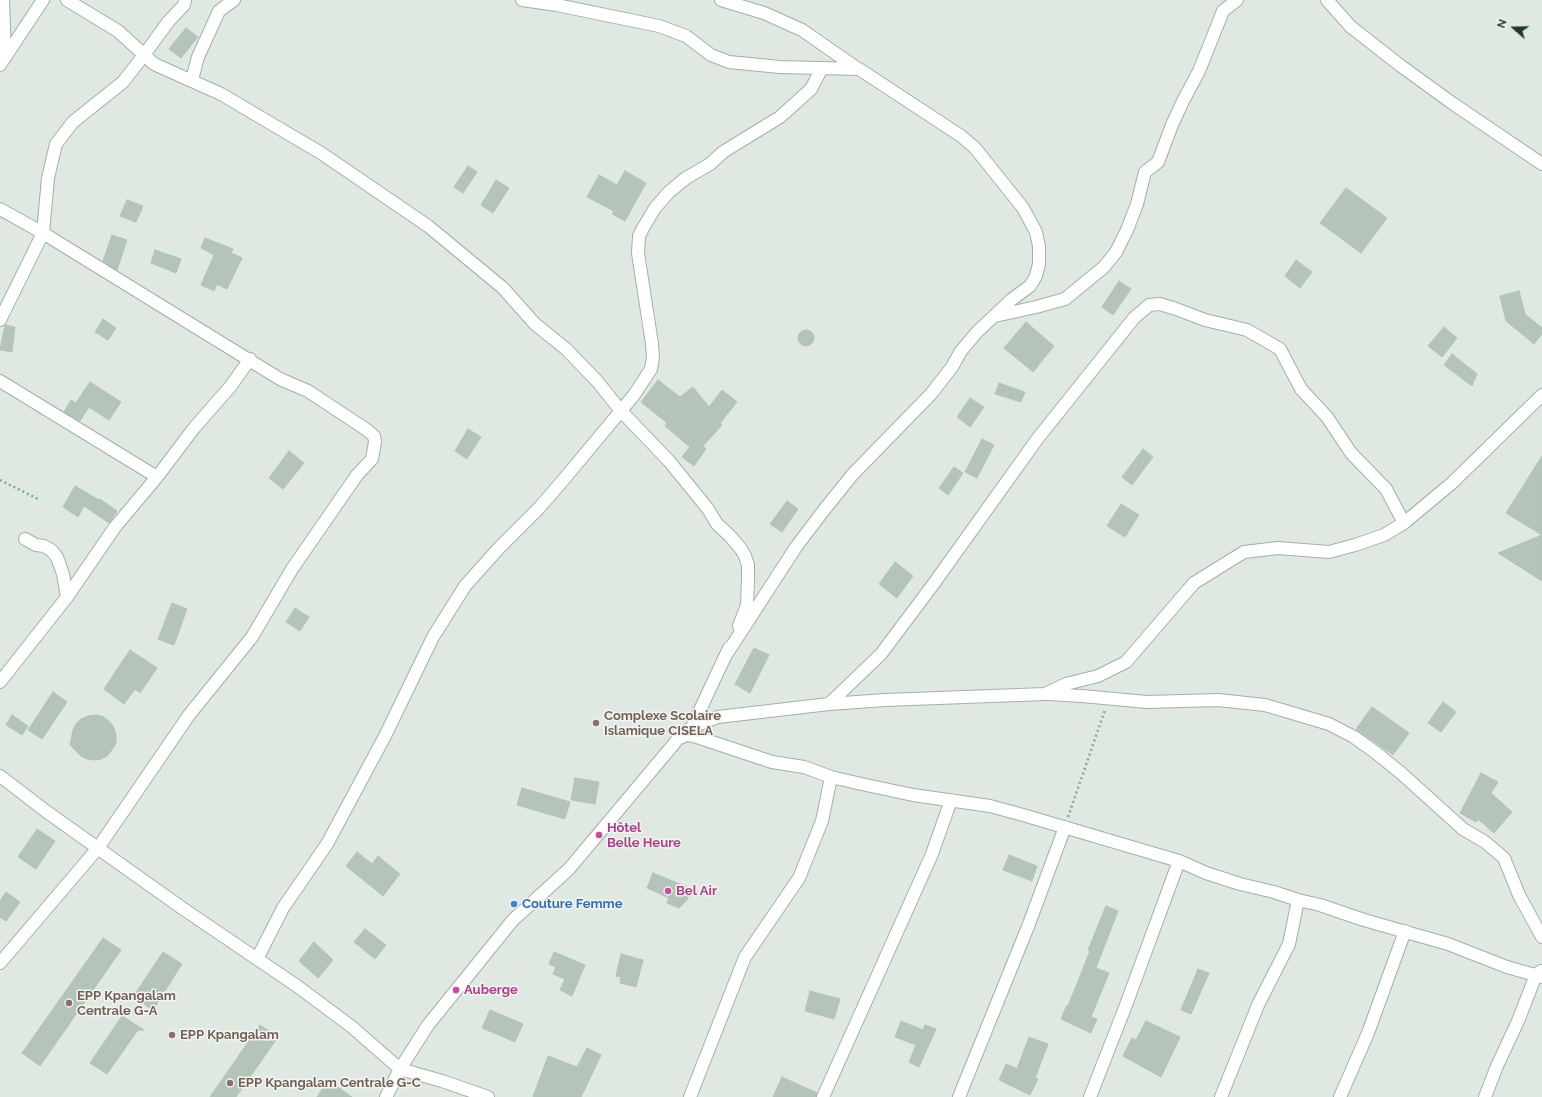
<!DOCTYPE html>
<meta charset="utf-8">
<style>
body{margin:0}
#map{position:relative;width:1542px;height:1097px;overflow:hidden;background:#dfe9e2;font-family:Raleway,sans-serif}
canvas{display:block}
.north{position:absolute;left:1494px;top:8px;width:40px;height:40px;-webkit-text-stroke:3px #eff6f1;paint-order:stroke;rotate:290deg;font-size:11px;font-weight:700;line-height:16px;text-align:center;color:#21382d}
.north::after{content:'';display:block;margin:auto;width:14px;height:18px;background:#21382d;clip-path:polygon(50% 0,100% 100%,50% 72%,0 100%)}
</style>
<div id="map">
<canvas width="1542" height="1097"></canvas>
<div class="north">N</div>
</div>
<script>
const ctx = document.querySelector('canvas').getContext('2d');
ctx.lineJoin = 'round';
function fillPath(path, color) { ctx.fillStyle = color; ctx.fill(path, 'evenodd'); }
const poly = rows => new Path2D(rows.map(r => 'M' + r).join(''));
function trace(path, color, width, dash) { ctx.strokeStyle = color; ctx.lineWidth = width; ctx.lineCap = dash ? 'butt' : 'round'; ctx.setLineDash(dash || []); ctx.stroke(path); }
function drawText(font, color, halo, rows, align = 'center') {
  ctx.font = font + ' Raleway,sans-serif'; ctx.lineWidth = 3; ctx.setLineDash([]); ctx.textBaseline = 'middle'; ctx.strokeStyle = halo; ctx.fillStyle = color; for (const [text, x, y, turn = 0] of rows) {
    ctx.save(); ctx.translate(x, y); ctx.rotate((+turn || 0) * Math.PI / 180); ctx.textAlign = isNaN(turn) ? turn : align; if (halo) ctx.strokeText(text, 0, 0); ctx.fillText(text, 0, 0); ctx.restore();
  }
}
const building = poly([
 [186,28,198,37,181,58,169,49,186,28],
 [468,166,477,172,463,193,454,187,468,166],
 [625,171,646,183,625,221,612,214,614,211,587,197,599,175,617,185,625,171],
 [496,180,509,188,493,213,481,205,496,180],
 [1346,188,1387,218,1361,253,1320,223,1346,188],
 [127,200,143,206,136,222,120,216,127,200],
 [112,235,127,240,117,270,103,261,112,235],
 [205,238,233,249,231,253,242,258,227,289,217,284,214,291,201,285,214,255,201,248,205,238],
 [155,250,181,259,176,273,151,263,155,250],
 [1296,260,1312,272,1300,288,1285,276,1296,260],
 [1119,281,1131,289,1113,315,1102,307,1119,281],
 [1519,291,1525,314,1542,328,1542,334,1534,344,1506,321,1500,296,1519,291],
 [103,319,116,328,108,340,95,332,103,319],
 [1026,322,1054,346,1033,372,1004,348,1026,322],
 [5,325,15,327,12,352,0,350,5,325],
 [1444,327,1457,338,1442,357,1428,346,1444,327],
 '798 338a8 8 0 1 1 16 0a8 8 0 1 1-16 0Z',
 [1452,354,1477,374,1472,386,1444,365,1452,354],
 [658,380,680,397,693,387,709,407,722,390,737,402,720,423,722,425,703,446,706,449,694,466,682,457,690,447,665,426,667,423,641,402,658,380],
 [90,382,121,402,109,420,89,407,80,421,64,412,71,400,76,403,90,382],
 [999,383,1025,392,1021,402,995,394,999,383],
 [970,398,984,407,970,427,957,417,970,398],
 [468,429,481,437,467,459,455,451,468,429],
 [982,439,994,445,977,478,965,472,982,439],
 [1143,449,1153,457,1132,485,1122,477,1143,449],
 [289,451,304,463,283,489,269,478,289,451],
 [1542,456,1542,581,1498,553,1542,535,1506,513,1542,456],
 [954,467,963,473,948,495,939,488,954,467],
 [75,486,99,500,100,499,117,511,109,523,84,506,78,517,63,507,75,486],
 [787,501,798,509,782,532,770,524,787,501],
 [1121,504,1139,515,1125,537,1107,526,1121,504],
 [895,562,913,576,897,598,879,584,895,562],
 [172,603,187,609,174,645,158,639,172,603],
 [295,608,309,617,300,631,286,622,295,608],
 [754,648,769,655,750,693,735,684,754,648],
 [130,650,157,668,140,693,135,689,124,704,104,689,130,650],
 [53,692,67,702,42,739,28,730,53,692],
 [1443,702,1456,712,1441,732,1428,723,1443,702],
 [1372,707,1409,733,1393,755,1356,729,1372,707],
 [12,715,28,726,22,735,6,725,12,715],
 [96,715,104,717,110,722,114,728,116,736,116,743,112,750,107,756,101,759,94,760,87,759,81,756,70,745,73,730,76,724,81,719,88,716,96,715],
 [1481,773,1498,782,1491,793,1512,812,1494,833,1478,819,1476,822,1460,813,1481,773],
 [575,778,599,782,595,804,571,800,575,778],
 [522,788,570,802,565,819,517,805,522,788],
 [37,829,55,841,36,869,18,857,37,829],
 [357,852,372,864,378,856,400,874,383,896,346,866,357,852],
 [1009,855,1037,866,1032,881,1003,870,1009,855],
 [653,873,692,889,687,900,679,908,667,903,669,898,647,888,653,873],
 [6,892,20,902,6,921,0,917,0,901,6,892],
 [1106,906,1118,911,1096,968,1109,973,1091,1017,1097,1019,1091,1033,1061,1019,1067,1005,1068,1006,1090,951,1088,950,1106,906],
 [365,929,386,945,375,959,354,942,365,929],
 [103,938,121,950,40,1066,22,1053,103,938],
 [314,942,333,960,318,978,299,961,314,942],
 [163,952,182,964,153,1010,133,997,163,952],
 [554,952,585,965,572,996,560,990,565,979,553,974,556,967,549,964,554,952],
 [621,954,643,960,636,987,620,983,621,977,616,976,621,954],
 [1198,969,1209,973,1191,1014,1181,1010,1198,969],
 [810,991,840,999,834,1019,805,1011,810,991],
 [490,1010,523,1024,515,1042,482,1028,490,1010],
 [122,1016,144,1030,138,1030,107,1074,90,1063,122,1016],
 [901,1021,923,1030,925,1025,936,1029,919,1067,909,1062,916,1045,895,1037,901,1021],
 [1146,1021,1180,1037,1161,1077,1123,1056,1132,1038,1136,1040,1146,1021],
 [260,1025,278,1037,236,1097,210,1097,260,1025],
 [1029,1037,1048,1044,1035,1078,1038,1079,1030,1095,999,1080,1006,1064,1017,1069,1029,1037],
 [587,1048,601,1055,581,1097,533,1097,548,1056,577,1067,587,1048],
 [782,1077,817,1093,816,1097,773,1097,782,1077],
 [328,1080,352,1097,317,1097,328,1080]
]);
fillPath(building, '#b5c4bb');
trace(building, '#b2c3b8', 1);
const street = poly([
 [3,0,5,57],
 [67,0,118,31,154,64,221,94,321,153,428,226,503,288,535,324,566,349,597,381,621,411,669,461,708,509,717,524,730,536,741,549,745,556,748,565,748,579,747,605,739,626],
 [522,0,557,5,659,26,686,36,711,55,729,62,780,67,859,69,961,136,975,148,1023,208,1036,232,1039,246,1039,264,1036,276,1030,286,1011,300,977,332,961,351,952,367,931,394,853,474,824,510,796,547,726,655],
 [721,0,764,13,802,30,858,69],
 [1327,0,1351,27,1401,66,1452,103,1542,164],
 [0,65,43,0],
 [192,80,198,57,219,11,234,0],
 [0,209,43,233,280,379,308,391,367,430,374,436,375,442,372,459,357,475,292,569,252,637,189,715,98,848,0,963],
 [995,316,1036,307,1065,299,1104,267,1116,252,1127,230,1137,204,1145,172,1158,162,1172,125,1183,101,1199,71,1223,11,1237,0],
 [0,320,43,233,48,178,56,144,73,122,123,82,144,55,168,22,184,5,185,0],
 [0,381,157,477],
 [25,539,36,545,44,546,51,550,57,557,63,574,67,597],
 [0,682,67,597,115,527,157,477,194,428,230,387,250,359],
 [1048,694,1082,696,1147,702,1218,700,1265,705,1329,724,1354,737,1375,752,1401,773,1463,829,1485,842,1504,858,1519,895,1542,937],
 [829,704,881,654,932,586,1038,438,1134,318,1149,305,1160,304,1176,309,1205,320,1247,330,1280,349,1301,389,1327,417,1351,453,1386,489,1404,523],
 [692,727,729,648],
 [680,738,686,735,694,736,772,762,804,767,831,777,866,785,913,795,990,806,1023,815,1179,861,1206,873,1240,884,1274,892,1298,900,1320,905,1364,920,1448,944,1507,967,1542,977],
 [0,776,47,812,182,908,297,986,352,1027,400,1069,442,1081,488,1097],
 [257,959,283,908,327,844,385,736,433,637,465,586,498,549,539,508,565,478,634,395,651,369,653,358,652,344,638,253,639,236,643,228,655,208,669,192,686,178,710,164,723,152,780,117,811,89,822,68],
 [386,1097,400,1069,428,1025,513,920,569,869,678,739,692,727,718,717,829,704,885,700,1045,694,1066,684,1098,676,1126,662,1194,583,1244,552,1278,548,1329,552,1355,545,1384,535,1404,523,1452,483,1542,395],
 [690,1097,745,957,799,878,822,821,831,777],
 [823,1097,932,854,951,800],
 [959,1097,1029,924,1065,827],
 [1090,1097,1126,1005,1179,861],
 [1221,1097,1258,1005,1289,944,1298,900],
 [1340,1097,1368,1033,1405,931],
 [1485,1097,1497,1066,1518,1021,1536,975,1541,971]
]);
trace(street, '#a2b0a8', 14);
trace(poly([
 [0,480,38,499],
 [1068,817,1105,710]
]), '#81ab94', 2.5, [2, 3]);
trace(street, '#fff', 12);
for (const [x, y, r, color] of [
 [596,723,4,"#8d6e63"],
 [599,835,4,"#d1479c"],
 [668,891,4,"#d1479c"],
 [514,904,4,"#3f7fe0"],
 [456,990,4,"#d1479c"],
 [69,1003,4,"#8d6e63"],
 [172,1035,4,"#8d6e63"],
 [230,1083,4,"#8d6e63"]
]) { const dot = new Path2D(); dot.arc(x, y, r, 0, 2 * Math.PI); ctx.fillStyle = color; ctx.fill(dot); trace(dot, '#eff6f1', 1.5); }
drawText('bold 13px', '#785e54', '#eff6f1', [
 ["Complexe Scolaire",604,716],
 ["Islamique CISELA",604,731],
 ["EPP Kpangalam",77,996],
 ["Centrale G-A",77,1011],
 ["EPP Kpangalam",180,1035],
 ["EPP Kpangalam Centrale G-C",238,1083]
], 'left');
drawText('bold 13px', '#b23c85', '#eff6f1', [
 ["Hôtel",607,828],
 ["Belle Heure",607,843],
 ["Bel Air",676,891],
 ["Auberge",464,990]
], 'left');
drawText('bold 13px', '#366cbe', '#eff6f1', [
 ["Couture Femme",522,904]
], 'left');
</script>
